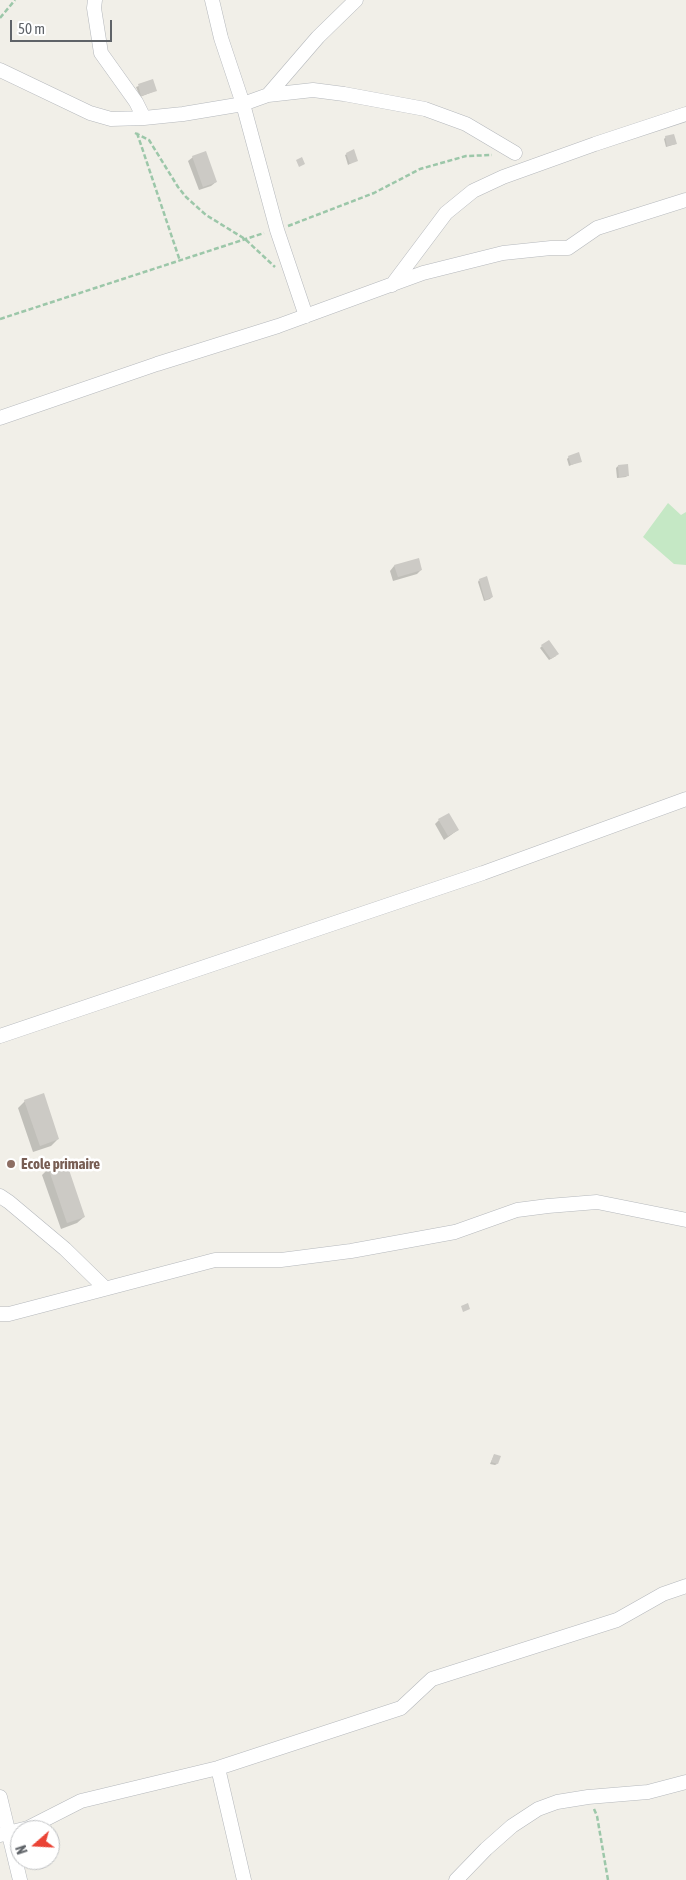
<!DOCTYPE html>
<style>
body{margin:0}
#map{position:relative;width:686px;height:1880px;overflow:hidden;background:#f1efe8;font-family:"Asap Condensed",sans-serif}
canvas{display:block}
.north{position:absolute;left:10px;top:1820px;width:50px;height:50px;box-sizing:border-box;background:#fff;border:1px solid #bfc1c3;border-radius:50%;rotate:251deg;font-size:14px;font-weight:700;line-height:20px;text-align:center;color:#5f6368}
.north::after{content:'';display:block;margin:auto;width:18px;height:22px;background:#ea4335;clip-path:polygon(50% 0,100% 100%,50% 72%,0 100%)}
.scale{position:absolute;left:10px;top:20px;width:102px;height:22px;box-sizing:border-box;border:2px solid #5f6368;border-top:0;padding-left:6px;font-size:15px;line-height:18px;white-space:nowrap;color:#5f6368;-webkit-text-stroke:4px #fff;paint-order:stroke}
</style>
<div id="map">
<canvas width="686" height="1880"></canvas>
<div class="north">N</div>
<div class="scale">50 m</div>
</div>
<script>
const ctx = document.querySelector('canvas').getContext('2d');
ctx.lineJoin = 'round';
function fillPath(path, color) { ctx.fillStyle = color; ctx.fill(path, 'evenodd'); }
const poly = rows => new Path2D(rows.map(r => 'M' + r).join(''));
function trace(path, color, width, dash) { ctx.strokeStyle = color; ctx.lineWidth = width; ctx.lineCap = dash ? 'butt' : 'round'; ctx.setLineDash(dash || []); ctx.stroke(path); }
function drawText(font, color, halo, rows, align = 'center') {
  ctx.font = font + ' "Asap Condensed",sans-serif'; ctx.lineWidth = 5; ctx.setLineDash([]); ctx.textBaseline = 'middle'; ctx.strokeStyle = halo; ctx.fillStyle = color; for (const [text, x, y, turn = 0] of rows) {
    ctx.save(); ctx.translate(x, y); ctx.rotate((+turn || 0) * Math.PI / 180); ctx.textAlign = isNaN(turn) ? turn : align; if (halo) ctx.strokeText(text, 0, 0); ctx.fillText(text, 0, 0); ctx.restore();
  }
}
fillPath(poly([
 [668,503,681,515,686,512,686,565,674,564,643,537]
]), '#c5e8c5');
fillPath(poly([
 [152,81,155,91,140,97,136,87],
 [666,137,676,144,666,147,664,139],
 [347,154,357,160,348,165,345,155],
 [193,157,216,182,211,186,199,190,188,161],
 [569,457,581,461,569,466,567,459],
 [618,466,628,475,626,477,617,478,616,468],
 [394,566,421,570,417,574,393,581,390,571],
 [479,580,492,597,490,599,484,601,478,582],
 [542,646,556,656,549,660,540,648],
 [439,820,458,830,444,840,435,824],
 [25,1101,58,1139,51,1146,33,1152,18,1108],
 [49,1168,84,1217,77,1223,61,1229,42,1175],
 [494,1455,497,1464,495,1465,490,1464]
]), '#0003');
fillPath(poly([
 [153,79,157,91,141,96,138,84],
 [674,134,677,144,667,146,665,136],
 [354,149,358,161,350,164,346,153],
 [206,151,217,182,203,187,192,156],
 [302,157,305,164,299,167,296,160],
 [579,452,582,462,571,465,568,456],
 [628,464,629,476,619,477,618,465],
 [419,558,422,570,398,577,394,565],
 [487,576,493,597,485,600,479,579],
 [549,640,559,654,551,659,541,645],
 [449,813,459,830,448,836,438,819],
 [44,1093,59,1139,40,1146,24,1100],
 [66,1161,85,1217,67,1223,48,1167],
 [468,1303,470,1309,463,1312,461,1306],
 [494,1454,501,1456,498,1464,491,1462]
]), '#cccac5');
const minor = poly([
 [95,0,94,8,101,53,136,102,144,118],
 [212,0,221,38,243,104,277,230,306,316],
 [0,70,90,113,111,119,144,118,183,114,243,104,268,95,313,90,344,94,425,109,466,124,515,153],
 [268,95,318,37,356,0],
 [392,285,446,213,473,191,503,177,595,144,686,114],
 [0,418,157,364,278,326,423,273,503,253,551,248,568,248,597,228,686,200],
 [0,1036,483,873,686,799],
 [0,1196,9,1202,65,1249,105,1288],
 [0,1314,9,1314,215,1260,281,1260,351,1251,455,1232,517,1210,548,1206,597,1202,686,1220],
 [218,1768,244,1880],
 [0,1797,20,1880],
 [0,1835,28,1828,81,1801,218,1768,401,1708,432,1679,617,1620,663,1594,686,1586],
 [456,1880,486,1849,512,1826,538,1809,557,1802,588,1797,648,1792,686,1782]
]);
trace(minor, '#b5b8bc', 15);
trace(poly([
 [0,18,15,0],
 [135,133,149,140,178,187,186,197,206,215,245,239,275,267],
 [137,133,180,261],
 [288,226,374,193,420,169,466,156,492,155],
 [0,319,264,233],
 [594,1809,597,1816,608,1880]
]), '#9cc7a9', 2.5, [5, 2.5]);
trace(minor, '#fff', 14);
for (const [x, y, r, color] of [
 [11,1164,5,"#8d6e63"]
]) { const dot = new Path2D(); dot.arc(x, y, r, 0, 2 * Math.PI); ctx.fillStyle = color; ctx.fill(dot); trace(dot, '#fff', 2); }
drawText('bold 15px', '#785e54', '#fff', [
 ["Ecole primaire",21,1164]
], 'left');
</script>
